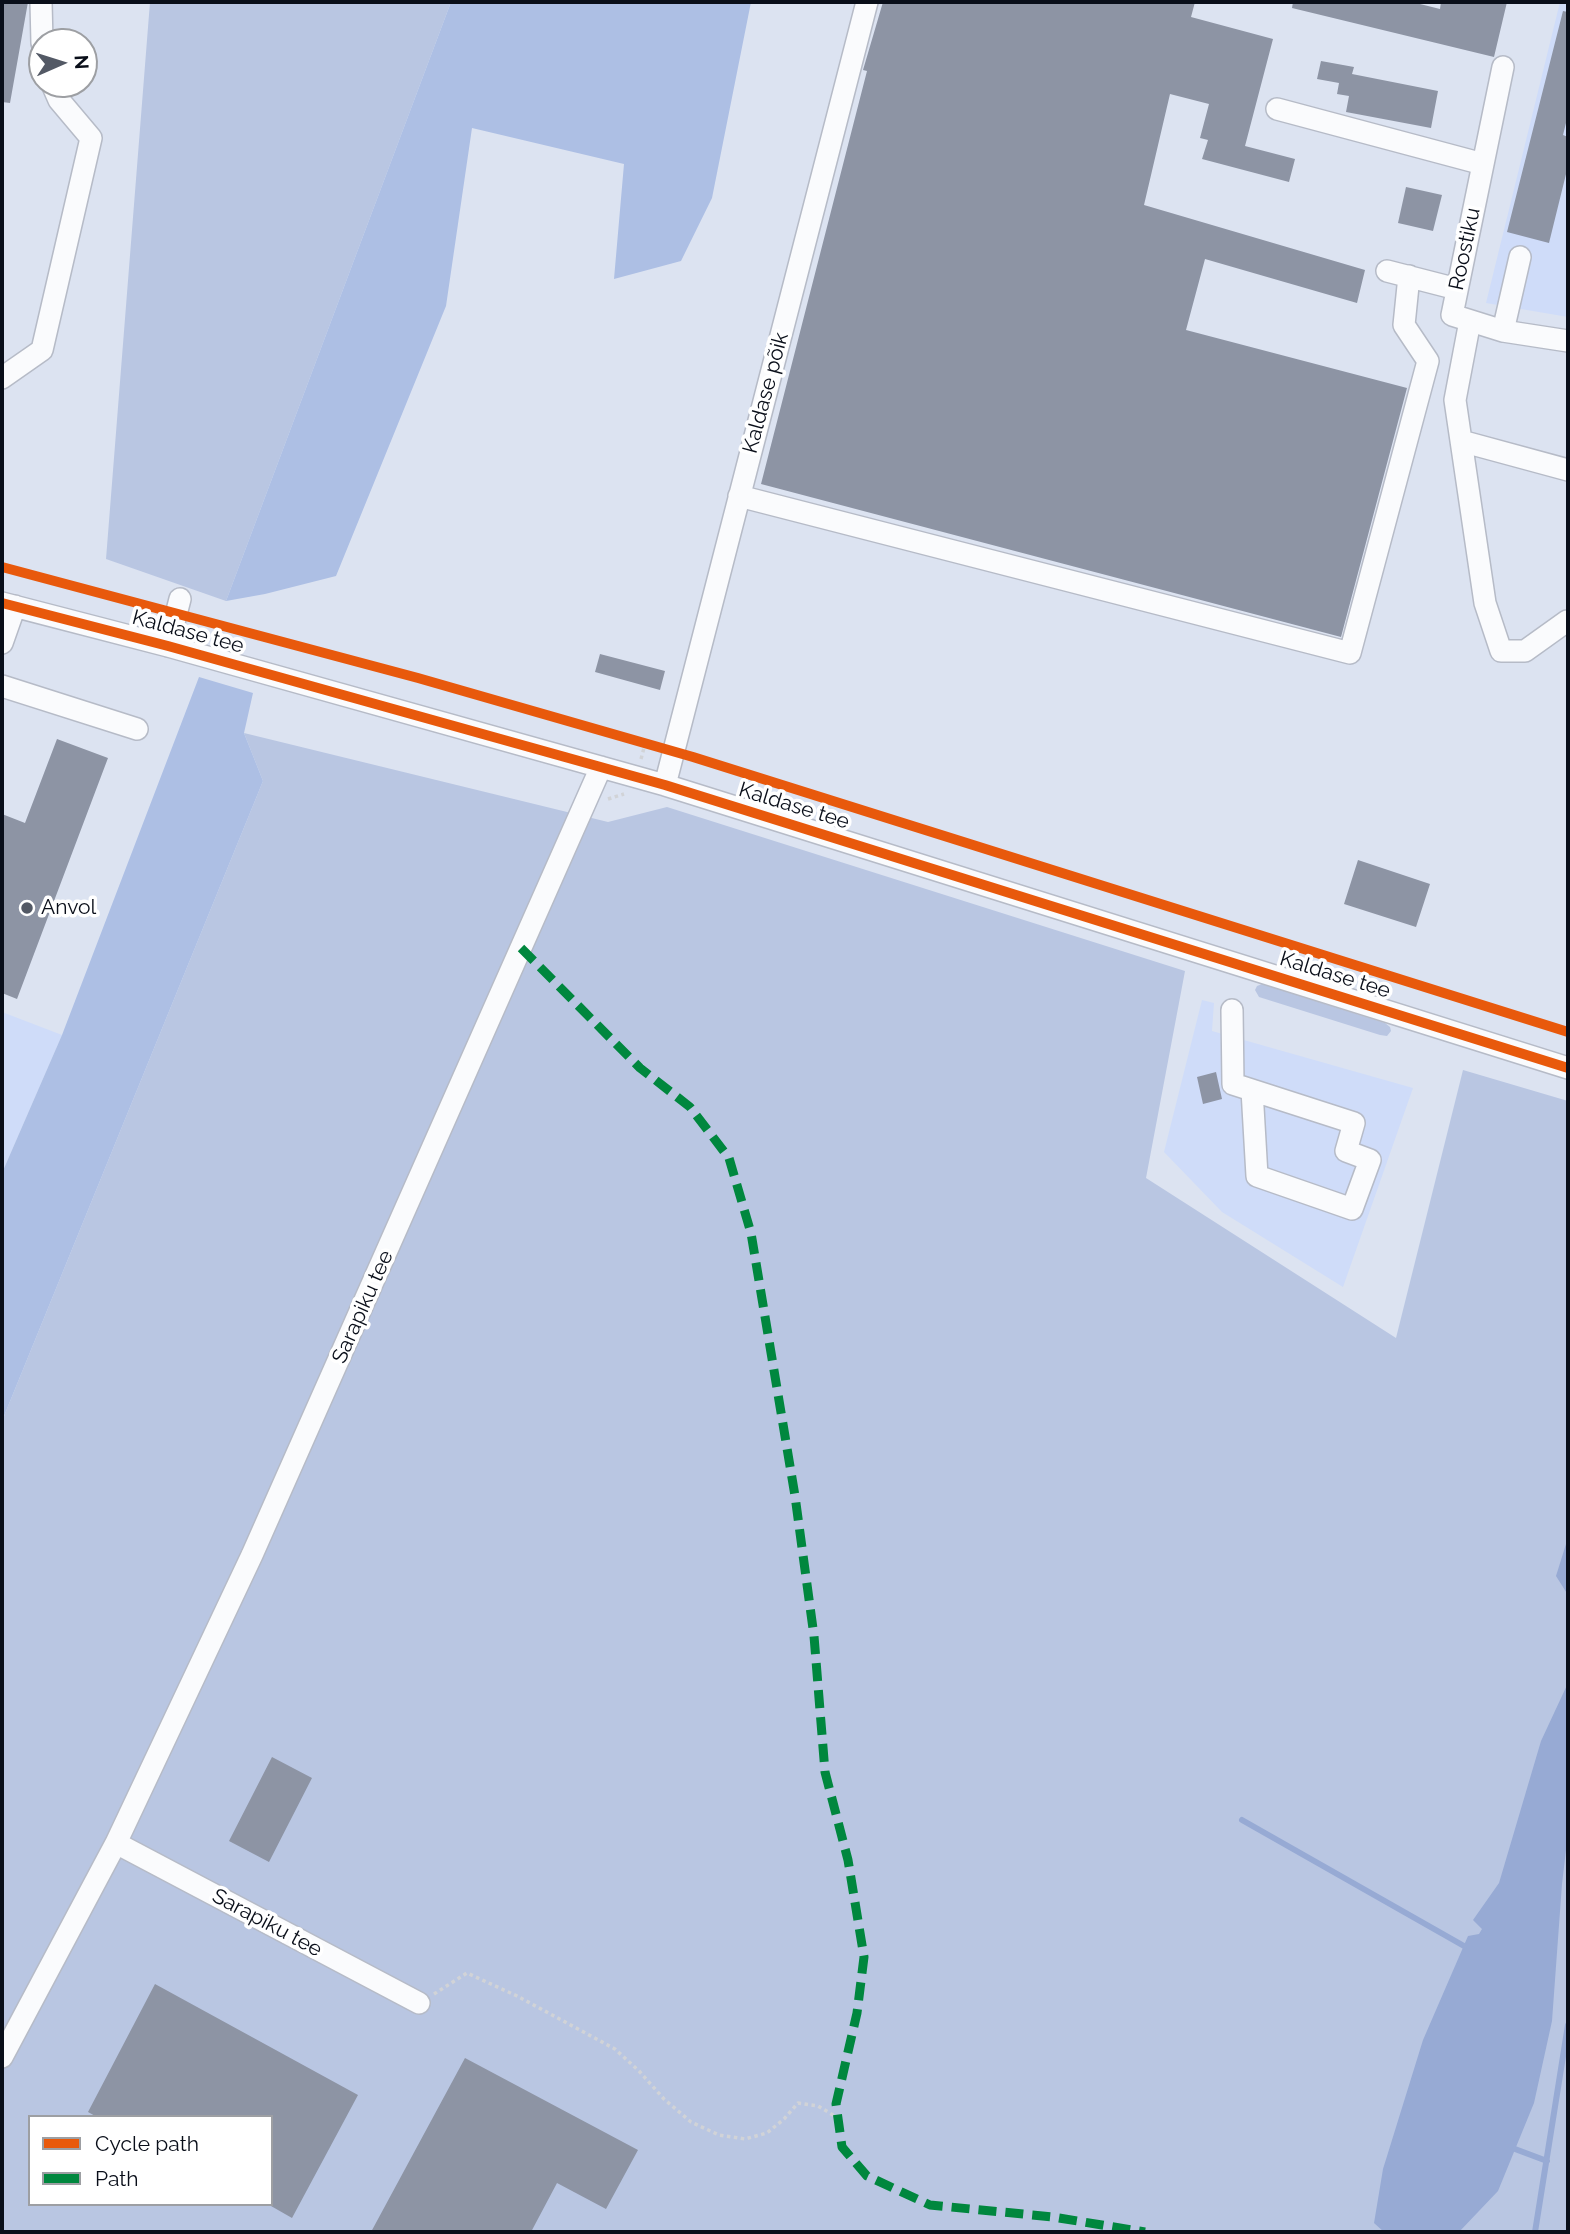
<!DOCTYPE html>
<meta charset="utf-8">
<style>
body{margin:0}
#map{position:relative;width:1570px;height:2234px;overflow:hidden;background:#dce3f1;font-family:Raleway,sans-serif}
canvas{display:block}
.frame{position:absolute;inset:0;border:4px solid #090e19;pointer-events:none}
.legend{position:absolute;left:28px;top:2115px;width:245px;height:91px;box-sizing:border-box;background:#fff;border:2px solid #9d9fa3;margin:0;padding:9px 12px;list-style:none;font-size:21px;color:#090e19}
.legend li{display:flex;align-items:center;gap:14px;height:35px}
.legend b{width:35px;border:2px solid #9d9fa3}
.north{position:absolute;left:28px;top:28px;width:70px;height:70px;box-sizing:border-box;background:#fff;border:2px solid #9d9fa3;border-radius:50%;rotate:87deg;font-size:19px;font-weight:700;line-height:28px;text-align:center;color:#090e19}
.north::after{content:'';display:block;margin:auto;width:24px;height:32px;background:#535965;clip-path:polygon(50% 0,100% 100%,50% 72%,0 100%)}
</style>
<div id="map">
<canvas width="1570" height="2234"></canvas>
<div class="frame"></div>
<ul class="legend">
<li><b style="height:9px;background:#e8590c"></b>Cycle path</li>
<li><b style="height:9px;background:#00873e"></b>Path</li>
</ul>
<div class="north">N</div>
</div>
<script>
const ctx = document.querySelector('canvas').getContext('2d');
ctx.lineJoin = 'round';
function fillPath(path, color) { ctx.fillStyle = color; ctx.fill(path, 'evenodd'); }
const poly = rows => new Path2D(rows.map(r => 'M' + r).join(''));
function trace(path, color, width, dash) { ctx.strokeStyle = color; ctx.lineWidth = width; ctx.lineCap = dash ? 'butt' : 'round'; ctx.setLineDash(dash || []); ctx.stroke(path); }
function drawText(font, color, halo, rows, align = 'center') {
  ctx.font = font + ' Raleway,sans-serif'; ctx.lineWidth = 7; ctx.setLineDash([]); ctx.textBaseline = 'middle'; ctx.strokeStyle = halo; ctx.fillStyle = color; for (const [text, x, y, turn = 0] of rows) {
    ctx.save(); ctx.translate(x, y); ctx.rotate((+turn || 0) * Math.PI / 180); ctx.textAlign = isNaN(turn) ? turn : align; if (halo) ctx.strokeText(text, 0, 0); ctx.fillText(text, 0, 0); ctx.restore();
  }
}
fillPath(poly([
 [1560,2,1568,2,1568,317,1486,303],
 [1202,1000,1214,1003,1212,1031,1413,1088,1343,1287,1222,1212,1164,1152],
 [2,1012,62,1035,2,1173]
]), '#cfdcf9');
fillPath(poly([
 [150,2,451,2,226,601,106,559],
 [244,733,608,822,667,807,1185,971,1146,1178,1396,1338,1463,1070,1568,1101,1568,2232,2,2232,2,1421,263,781],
 [30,2117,271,2117,271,2204,30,2204],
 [1262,984,1385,1023,1390,1027,1391,1031,1387,1036,1380,1035,1259,997,1255,990,1257,986]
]), '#b9c6e2');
fillPath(poly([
 [451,2,751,2,712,198,681,261,614,279,624,164,472,128,446,306,336,576,265,594,226,601],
 [199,677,253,693,244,733,263,781,2,1421,2,1173,62,1035]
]), '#adbfe4');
fillPath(poly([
 [1568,1543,1568,1595,1556,1576,1566,1544],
 [1568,1683,1568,1833,1562,1884,1552,2021,1534,2103,1498,2191,1459,2232,1384,2232,1374,2223,1383,2169,1423,2040,1468,1936,1479,1934,1482,1929,1473,1920,1499,1883,1541,1741]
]), '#97aad4');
trace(poly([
 [1242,1820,1464,1946],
 [1515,2149,1547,2161],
 [1535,2232,1568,2025]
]), '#97aad4', 6);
fillPath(poly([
 [2,2,28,2,10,103,2,102],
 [883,2,1195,2,1191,17,1273,39,1245,146,1295,159,1289,182,1202,159,1208,140,1200,138,1209,104,1170,94,1144,205,1365,270,1357,303,1205,259,1186,330,1407,388,1341,637,761,484,867,71,863,70],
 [1293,2,1412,2,1440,9,1441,2,1507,2,1494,57,1292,8],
 [1563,11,1568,12,1568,115,1563,135,1568,137,1568,166,1549,243,1507,232],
 [1321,61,1354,67,1352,74,1438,91,1431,128,1346,112,1349,96,1337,94,1339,83,1317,79],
 [1406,187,1442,195,1433,231,1398,223],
 [600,654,665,671,660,690,595,672],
 [57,739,108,758,17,999,2,993,2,814,25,823],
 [1358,860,1430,884,1416,927,1344,904],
 [1216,1072,1222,1099,1203,1104,1197,1077],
 [272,1757,312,1778,269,1862,229,1841],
 [155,1984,358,2095,292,2218,271,2206,271,2117,97,2117,88,2112],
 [465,2058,638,2150,606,2209,557,2183,531,2232,371,2232]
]), '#8d94a4');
const minor = poly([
 [41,2,42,43],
 [1503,67,1452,315,1503,331,1568,341],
 [1277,109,1483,164],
 [1387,271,1457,289],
 [1470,321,1455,400,1485,603,1501,651,1525,651,1567,621],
 [1503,331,1520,257],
 [2,378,42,350,91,138,59,100,52,84],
 [1461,441,1568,470],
 [739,496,1350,653,1428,361,1404,325,1409,276],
 [2,603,168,646,665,785,1568,1068],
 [2,643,15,606],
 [168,646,180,599],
 [2,686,137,729],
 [665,785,867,2],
 [1232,1010,1233,1084,1354,1123,1346,1151,1370,1160,1352,1209,1257,1176,1252,1090],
 [116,1843,419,2003],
 [2,2057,116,1843,252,1555,601,767]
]);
trace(minor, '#b6bbc7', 24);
trace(poly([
 [641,759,645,744],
 [608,799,624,794],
 [434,1994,467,1973,517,1996,615,2049,639,2071,664,2099,691,2122,719,2135,745,2139,767,2133,784,2119,798,2103,818,2106,838,2118]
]), '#d1d3d7', 3.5, [3.5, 3.5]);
trace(minor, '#fafbfd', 21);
trace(poly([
 [521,948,640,1068,690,1107,729,1158,751,1233,795,1496,814,1636,825,1772,848,1860,864,1957,857,2013,836,2104,842,2147,867,2176,930,2205,1053,2217,1145,2232]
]), '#00873e', 9, [18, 9]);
trace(poly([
 [2,567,418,678,693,757,1568,1032],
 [2,603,168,646,665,785,1568,1068]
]), '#e8590c', 10);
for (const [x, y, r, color] of [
 [27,908,7,"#535965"]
]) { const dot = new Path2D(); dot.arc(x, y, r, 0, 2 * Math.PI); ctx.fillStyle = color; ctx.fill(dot); trace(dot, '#fff', 2.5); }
drawText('21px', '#090e19', '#fff', [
 ["Roostiku",1465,249,-78],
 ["Kaldase põik",766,393,-75],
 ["Kaldase tee",188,632,15],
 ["Kaldase tee",794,806,17],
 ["Kaldase tee",1335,975,17],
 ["Sarapiku tee",363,1307,-66],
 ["Sarapiku tee",267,1923,28]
]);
drawText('21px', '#090e19', '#fff', [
 ["Anvol",41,908]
], 'left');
</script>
